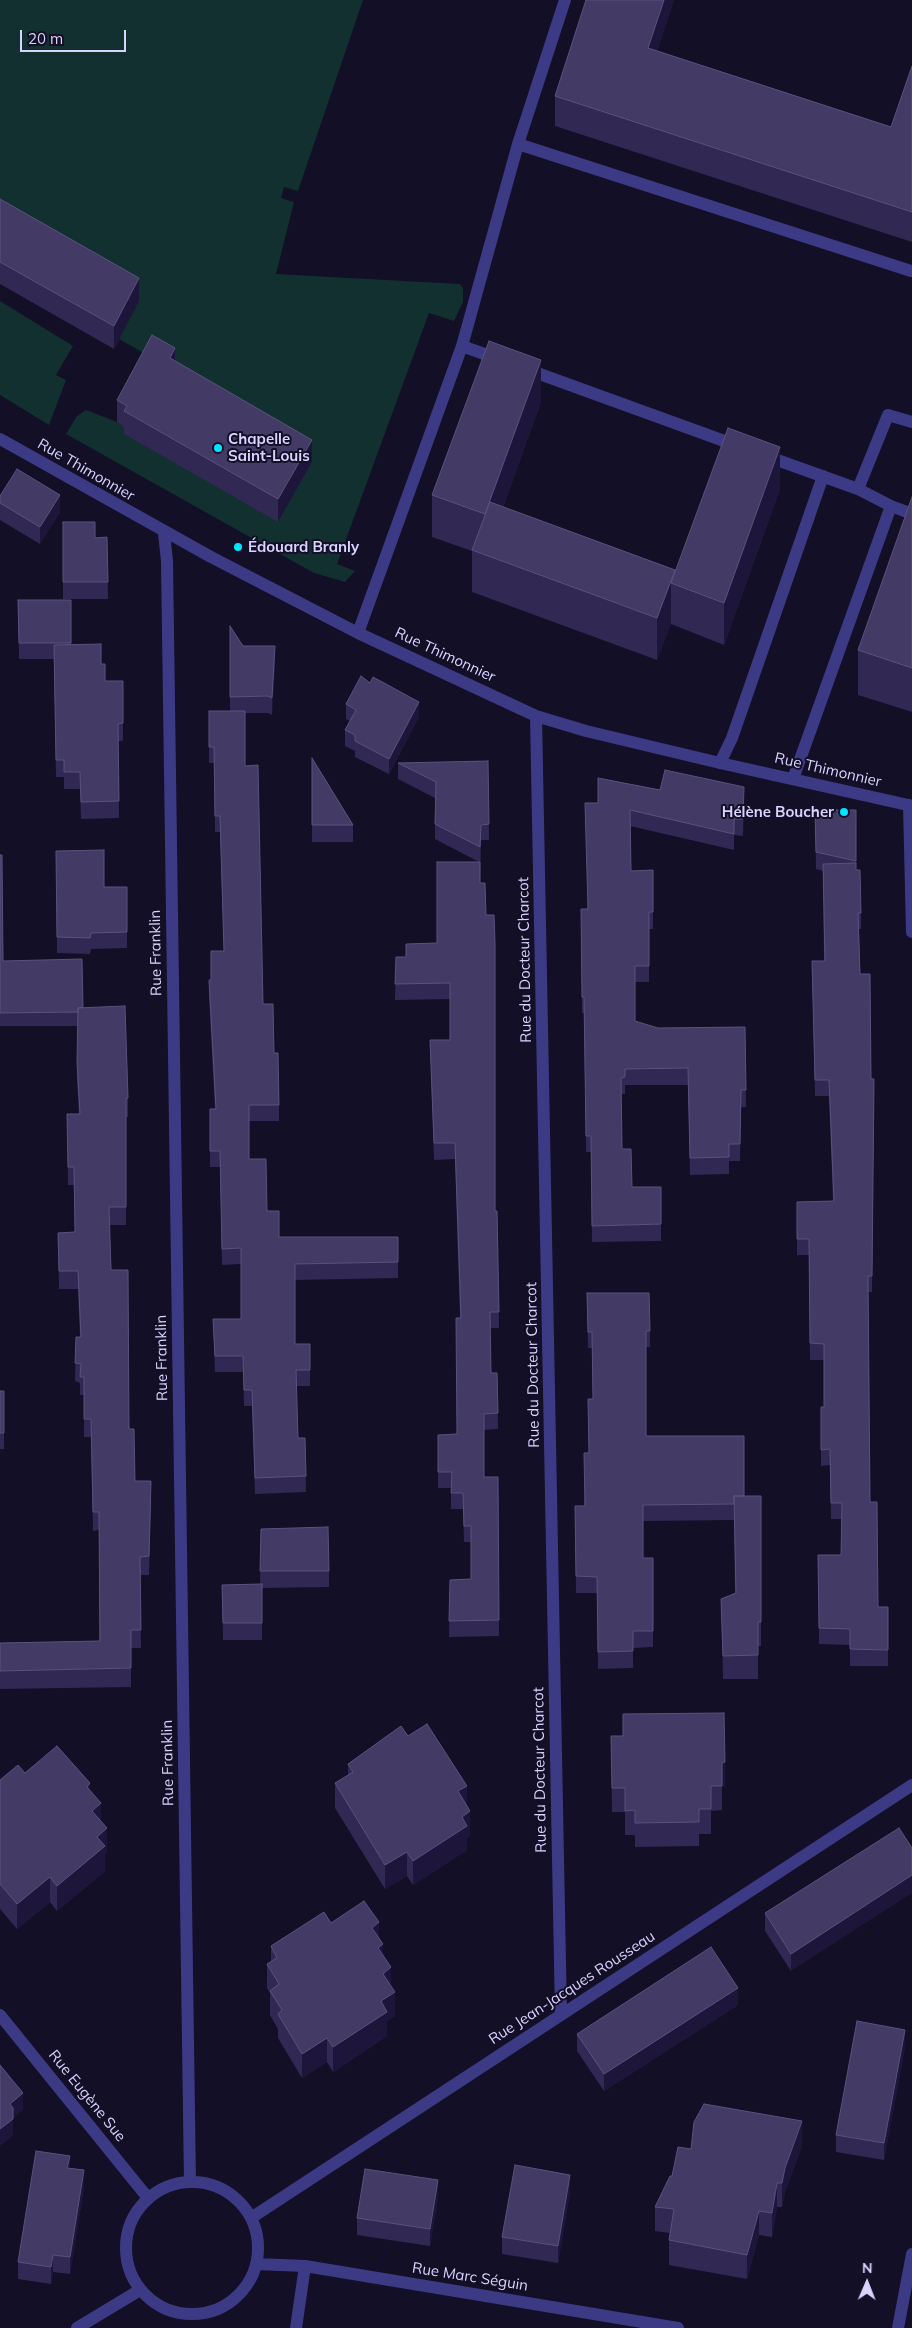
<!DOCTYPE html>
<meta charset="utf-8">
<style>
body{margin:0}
#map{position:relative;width:912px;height:2328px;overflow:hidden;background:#130f26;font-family:Mulish,sans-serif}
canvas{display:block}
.north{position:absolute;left:842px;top:2258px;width:50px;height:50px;-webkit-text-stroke:4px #130f26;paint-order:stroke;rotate:1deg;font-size:14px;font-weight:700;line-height:20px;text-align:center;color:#d9d4ff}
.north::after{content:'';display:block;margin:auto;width:18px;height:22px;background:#d9d4ff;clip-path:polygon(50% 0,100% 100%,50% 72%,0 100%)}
.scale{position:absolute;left:20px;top:30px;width:106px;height:22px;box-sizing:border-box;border:2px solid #d9d4ff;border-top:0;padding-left:6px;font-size:15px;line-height:18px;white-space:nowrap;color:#d9d4ff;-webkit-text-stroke:4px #130f26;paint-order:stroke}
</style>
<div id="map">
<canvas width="912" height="2328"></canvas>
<div class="north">N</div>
<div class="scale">20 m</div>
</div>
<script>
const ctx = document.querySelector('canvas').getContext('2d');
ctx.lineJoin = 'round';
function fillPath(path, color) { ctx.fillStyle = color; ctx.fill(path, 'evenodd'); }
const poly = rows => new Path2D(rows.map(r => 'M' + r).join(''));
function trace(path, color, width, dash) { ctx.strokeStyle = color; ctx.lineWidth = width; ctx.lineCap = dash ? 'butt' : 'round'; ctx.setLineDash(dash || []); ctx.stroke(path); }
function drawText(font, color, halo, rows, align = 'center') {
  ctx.font = font + ' Mulish,sans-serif'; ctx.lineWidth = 4; ctx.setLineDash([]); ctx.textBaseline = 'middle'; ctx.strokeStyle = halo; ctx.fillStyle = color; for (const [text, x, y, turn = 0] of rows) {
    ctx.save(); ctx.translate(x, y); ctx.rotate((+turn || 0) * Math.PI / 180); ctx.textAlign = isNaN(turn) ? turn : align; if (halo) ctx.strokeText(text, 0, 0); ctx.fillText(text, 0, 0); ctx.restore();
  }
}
fillPath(poly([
 [0,0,363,0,298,191,284,187,281,198,294,202,276,274,460,284,463,288,463,302,454,321,429,313,337,564,355,571,345,582,314,573,66,434,77,416,86,410,117,422,127,428,125,434,278,521,175,371,119,339,139,301,0,222],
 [0,301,73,346,56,375,66,380,49,425,0,395]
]), '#12302f');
trace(poly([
 [518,144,911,271],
 [462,346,498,359],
 [526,369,738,446],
 [0,439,211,557,358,633,536,716,586,731,720,763,912,806],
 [766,456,858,489,891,506,912,514],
 [858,489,888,415,912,422],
 [164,533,167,561,190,2182],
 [358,633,462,346,518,144,565,0],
 [536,716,561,2014],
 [720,763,732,738,823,476],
 [793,779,891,506],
 [909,805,912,932],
 [0,2015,148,2198],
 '126 2248a66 66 0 1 1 132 0a66 66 0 1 1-132 0Z',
 [251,2218,912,1785],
 [256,2264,305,2266,678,2328],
 [77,2328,140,2290],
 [296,2328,305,2266],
 [898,2328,912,2254]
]), '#3d3a85', 12);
fillPath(poly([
 [586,0,674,0,657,51,891,127,912,66,912,242,555,126,555,96],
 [0,199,139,301,114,349,0,284],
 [175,360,312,462,278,522,124,434,124,427,117,422,117,400],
 [541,402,503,507,675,570,780,489,724,645,671,624,671,623,657,660,472,592,472,551,432,537,432,495],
 [0,496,60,512,40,544,0,520],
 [912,497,912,712,858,695,858,650],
 [63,522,95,538,107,537,108,599,63,599],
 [18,600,71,600,71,644,101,664,105,681,123,681,123,741,118,741,119,818,81,819,80,789,64,789,64,777,56,777,54,659,19,659],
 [230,626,243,646,275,663,272,715,268,713,245,713,245,766,263,1004,274,1053,279,1092,279,1121,249,1121,249,1159,267,1211,279,1237,398,1237,398,1278,295,1280,295,1344,310,1344,310,1386,296,1386,298,1438,305,1438,306,1492,255,1494,252,1406,244,1406,243,1372,215,1372,213,1319,241,1319,241,1264,222,1265,220,1167,210,1167,210,1109,215,1109,209,996,209,980,211,980,224,951,220,832,215,832,214,763,209,763,209,711,230,711],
 [346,704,419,717,389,774,355,757,355,751,345,746,345,730,350,721,346,719],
 [312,758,353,825,353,842,312,842],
 [488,761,489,840,481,840,480,883,495,1211,497,1211,499,1328,490,1328,491,1373,497,1373,498,1429,484,1430,484,1477,498,1477,499,1636,449,1637,450,1580,471,1579,471,1542,464,1542,463,1509,451,1509,451,1488,438,1488,438,1435,457,1434,460,1318,455,1159,434,1160,430,1040,450,1040,450,999,395,1000,396,957,406,957,406,944,437,943,479,862,435,839,435,798,398,779,398,763],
 [660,790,744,803,743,836,734,835,734,850,630,826,631,871,653,870,653,929,649,929,649,982,635,982,635,1021,658,1028,745,1027,746,1107,741,1107,740,1161,729,1161,729,1174,690,1175,688,1085,625,1085,625,1094,621,1094,622,1149,632,1187,661,1187,661,1241,592,1242,591,1152,586,1152,584,1013,582,1013,581,909,587,909,598,803],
 [815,810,856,810,856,870,861,913,861,929,859,929,860,974,871,1079,874,1079,872,1292,868,1292,870,1502,878,1607,888,1650,888,1666,850,1666,850,1645,819,1644,818,1555,841,1555,842,1519,831,1519,830,1465,821,1466,821,1407,824,1407,824,1360,810,1360,809,1255,797,1255,797,1202,833,1201,829,1096,815,1096,812,961,824,961,823,871,816,869],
 [56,851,104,887,127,887,127,948,91,949,90,954,57,953],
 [0,855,3,961,83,1007,128,1098,128,1117,126,1117,126,1225,109,1225,111,1270,135,1481,151,1499,149,1575,140,1575,141,1648,131,1648,131,1687,0,1689,0,1643,99,1641,99,1530,93,1531,91,1437,84,1437,84,1395,80,1395,80,1383,75,1381,76,1337,80,1337,78,1289,59,1289,58,1233,75,1232,74,1185,68,1185,67,1114,79,1114,77,1080,78,1026,0,1026],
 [587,1293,650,1331,650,1347,646,1347,646,1436,744,1496,761,1496,761,1646,758,1646,758,1679,723,1679,721,1599,735,1593,734,1520,643,1521,643,1558,653,1558,653,1647,633,1648,633,1668,598,1669,597,1593,576,1593,575,1506,584,1506,593,1399,592,1348,588,1348],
 [0,1391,4,1391,4,1449,0,1449],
 [261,1529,329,1571,329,1587,262,1588,262,1640,223,1640,222,1585,260,1584],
 [408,1736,467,1805,470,1835,467,1838,467,1850,413,1885,407,1876,385,1889,335,1808,335,1783,348,1776,348,1764],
 [611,1736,725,1787,722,1787,722,1810,711,1811,711,1834,699,1834,699,1846,635,1847,635,1835,625,1835,625,1812,612,1812],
 [0,1780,90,1791,101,1822,107,1853,105,1854,105,1871,57,1911,50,1902,17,1929,0,1909],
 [912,1848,791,1971,765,1931,765,1913],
 [331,1923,379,1937,391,1986,395,2016,387,2021,387,2036,333,2072,327,2062,302,2078,278,2038,278,2029,270,2015,270,1993,267,1988,267,1964,271,1962,271,1946],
 [738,2005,604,2091,577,2051,577,2034],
 [905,2047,884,2160,836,2152,836,2135],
 [802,2146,785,2192,782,2207,777,2207,772,2237,759,2235,747,2279,669,2265,669,2240,670,2233,655,2231,655,2207,672,2176,691,2149],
 [70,2168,84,2187,70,2274,53,2272,51,2284,18,2279,18,2262],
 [570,2192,558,2263,502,2254,502,2237],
 [438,2197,430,2246,357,2235,357,2218]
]), '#312854');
fillPath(poly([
 [664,0,674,0,648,79,648,48],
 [139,278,139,301,114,349,114,326],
 [175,348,175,371,170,358],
 [541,360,541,402,485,556,485,514],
 [312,440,312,462,278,522,278,499],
 [780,447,780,489,724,645,724,603],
 [60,495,60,512,40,544,40,527],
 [675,570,671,583,671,623,657,660,657,618],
 [275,646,275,663,272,715,272,698],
 [419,702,419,717,389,774,389,759],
 [744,787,744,803,743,836,743,819],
 [725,1762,725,1787,722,1787,722,1810,722,1763],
 [90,1783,90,1808,87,1787],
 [467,1786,467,1811,458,1791],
 [101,1803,101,1828,92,1811],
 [470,1811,470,1835,467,1838,467,1850,413,1885,413,1861,462,1817],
 [107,1828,107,1853,105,1854,105,1871,57,1911,57,1886,97,1837],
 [407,1852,407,1876,385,1889,385,1865],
 [912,1875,912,1893,791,1971,791,1954],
 [50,1877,50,1902,17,1929,17,1904],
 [379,1922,379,1947,372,1928],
 [383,1944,383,1968,378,1948],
 [391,1967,391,1992,383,1974],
 [738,1988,738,2005,604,2091,604,2074],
 [395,1992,395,2016,387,2021,387,2036,333,2072,333,2047,381,2001],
 [905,2030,905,2047,884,2160,884,2143],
 [327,2038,327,2062,302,2078,302,2054],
 [23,2093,23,2110,13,2119,13,2136,0,2146,0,2129,10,2104],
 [802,2121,802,2146,785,2192,782,2207,782,2183,785,2168],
 [70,2156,70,2173,67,2168],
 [84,2170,84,2187,70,2274,70,2257],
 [570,2175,570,2192,558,2263,558,2246],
 [438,2180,438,2197,430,2246,430,2229],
 [777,2183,777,2207,772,2237,772,2213],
 [759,2211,759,2235,747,2279,747,2255],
 [53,2255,53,2272,51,2284,51,2267]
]), '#1d163a');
const building = poly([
 [586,0,664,0,648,48,891,127,912,66,912,212,555,96,586,0],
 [0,199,139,278,114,326,0,262,0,199],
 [152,335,175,348,170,358,312,440,278,499,124,411,127,406,117,400,152,335],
 [489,341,541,360,485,514,432,495,489,341],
 [728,428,780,447,724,603,671,583,728,428],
 [17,469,60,495,40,527,0,503,0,496,17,469],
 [912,497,912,668,858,650,912,497],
 [490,502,675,570,657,618,472,550,490,502],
 [63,522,95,522,95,538,107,537,108,582,63,582,63,522],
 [18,600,71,600,71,643,19,643,18,600],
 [230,626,243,646,275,646,272,698,268,696,230,697,230,626],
 [101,644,101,664,105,664,105,681,123,681,123,723,118,724,119,801,81,802,80,772,64,772,64,760,56,760,54,645,101,644],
 [361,676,370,683,373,677,419,702,389,759,355,741,355,735,345,730,356,710,346,704,361,676],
 [209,711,245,711,245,766,258,765,263,1004,273,1004,274,1053,278,1053,279,1105,249,1105,249,1159,266,1159,267,1211,279,1211,279,1237,398,1237,398,1262,295,1264,295,1344,310,1344,310,1370,296,1370,298,1438,305,1438,306,1476,255,1478,252,1390,244,1390,243,1356,215,1356,213,1319,241,1319,241,1248,222,1249,220,1151,210,1151,210,1109,216,1109,209,980,211,980,211,951,224,951,220,816,215,816,214,747,209,747,209,711],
 [312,758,353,825,312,825,312,758],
 [488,761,489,824,481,825,480,847,435,824,436,782,398,763,488,761],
 [665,770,744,787,743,819,734,819,734,834,630,810,631,871,653,870,653,912,649,912,649,966,635,966,635,1021,658,1028,745,1027,746,1090,741,1090,740,1144,729,1144,729,1157,690,1158,688,1068,625,1069,625,1077,621,1078,622,1149,631,1149,632,1187,661,1187,661,1224,592,1226,591,1136,586,1136,584,997,582,997,581,909,588,909,585,803,598,803,598,778,660,790,665,770],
 [815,810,856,810,856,861,816,852,815,810],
 [104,850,104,887,127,887,127,932,91,933,90,938,57,937,56,851,104,850],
 [0,855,2,855,3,961,82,959,83,1007,78,1008,78,1012,0,1013,0,855],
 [437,862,480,862,480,883,485,883,486,915,494,915,495,942,495,1211,497,1211,499,1312,490,1312,491,1373,497,1373,498,1413,484,1414,484,1477,498,1477,499,1620,449,1621,450,1580,471,1579,471,1526,464,1526,463,1493,451,1493,452,1472,438,1472,438,1435,457,1434,456,1318,461,1318,455,1143,434,1143,430,1040,450,1040,450,983,395,984,396,957,406,957,406,944,437,943,437,862],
 [856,863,856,870,860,870,861,913,858,913,860,974,870,974,871,1079,874,1079,872,1276,868,1276,870,1502,877,1502,878,1607,888,1607,888,1650,850,1649,850,1629,819,1628,818,1555,841,1555,842,1503,831,1503,830,1449,821,1450,821,1407,824,1407,824,1344,810,1343,809,1239,797,1239,797,1202,834,1201,829,1080,815,1080,812,961,825,961,823,864,856,863],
 [125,1006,128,1098,126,1098,126,1207,109,1207,111,1270,128,1270,129,1429,134,1429,135,1481,151,1481,149,1556,140,1557,141,1630,131,1630,131,1668,0,1671,0,1643,100,1641,99,1512,93,1512,91,1419,84,1419,84,1377,80,1377,81,1364,75,1363,76,1337,81,1337,78,1271,59,1271,58,1233,75,1232,74,1167,68,1167,67,1114,80,1114,77,1062,78,1008,125,1006],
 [587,1293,649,1293,650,1331,646,1331,646,1436,744,1436,744,1496,734,1496,734,1504,643,1505,643,1558,653,1558,653,1631,633,1631,633,1651,598,1652,597,1577,576,1576,575,1506,585,1506,584,1453,589,1453,588,1399,593,1399,592,1332,588,1332,587,1293],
 [0,1391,4,1391,4,1433,0,1433,0,1391],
 [734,1496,761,1496,761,1622,758,1622,758,1655,723,1656,721,1599,736,1593,734,1496],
 [328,1527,329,1571,260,1571,261,1529,328,1527],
 [262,1584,262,1623,223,1623,222,1585,262,1584],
 [724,1713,725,1762,722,1763,722,1786,711,1786,711,1809,699,1809,699,1822,635,1823,635,1810,625,1811,625,1788,612,1788,611,1736,623,1736,623,1714,724,1713],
 [427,1724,467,1786,458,1791,470,1811,462,1817,467,1826,413,1861,407,1852,385,1865,335,1783,353,1772,348,1764,401,1726,408,1736,427,1724],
 [57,1746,90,1783,87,1787,101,1803,92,1811,107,1828,97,1837,105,1846,57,1886,50,1877,17,1904,0,1884,0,1780,18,1765,25,1773,57,1746],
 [899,1828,912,1848,912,1875,791,1954,765,1913,899,1828],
 [364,1901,379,1922,372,1928,383,1944,378,1948,391,1967,383,1974,395,1992,381,2001,387,2012,333,2047,327,2038,302,2054,278,2014,282,2010,270,1991,279,1984,267,1964,277,1958,271,1946,324,1912,331,1923,364,1901],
 [711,1947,738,1988,604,2074,577,2034,711,1947],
 [857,2021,905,2030,884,2143,836,2135,857,2021],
 [0,2065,23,2093,10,2104,13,2108,13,2119,0,2129,0,2065],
 [704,2104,802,2121,785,2168,782,2183,777,2183,772,2213,759,2211,747,2255,669,2240,674,2209,655,2207,670,2176,672,2176,678,2147,691,2149,694,2122,704,2104],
 [36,2151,70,2156,67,2168,84,2170,70,2257,53,2255,51,2267,18,2262,36,2151],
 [515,2165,570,2175,558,2246,502,2237,515,2165],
 [365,2169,438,2180,430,2229,357,2218,365,2169]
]);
fillPath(building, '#433a66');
trace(building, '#5a527e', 1);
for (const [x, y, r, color] of [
 [218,448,5,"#00e5ff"],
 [238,547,5,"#00e5ff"],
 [844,812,5,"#00e5ff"]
]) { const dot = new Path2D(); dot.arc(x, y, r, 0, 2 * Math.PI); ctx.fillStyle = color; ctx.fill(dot); trace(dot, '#130f26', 2); }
drawText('bold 15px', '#d9d4ff', '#130f26', [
 ["Chapelle",228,439],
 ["Saint-Louis",228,456],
 ["Édouard Branly",248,547],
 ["Hélène Boucher",834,812,"right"]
], 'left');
drawText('15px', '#d9d4ff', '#130f26', [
 ["Rue Thimonnier",86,470,30],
 ["Rue Thimonnier",445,655,25],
 ["Rue Thimonnier",828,770,13],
 ["Rue Franklin",156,953,-91],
 ["Rue du Docteur Charcot",525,960,-91],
 ["Rue Franklin",162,1358,-91],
 ["Rue du Docteur Charcot",533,1365,-91],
 ["Rue Franklin",168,1763,-91],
 ["Rue du Docteur Charcot",540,1770,-91],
 ["Rue Jean-Jacques Rousseau",572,1988,-33],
 ["Rue Eugène Sue",87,2096,51],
 ["Rue Marc Séguin",470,2277,9]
]);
</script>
